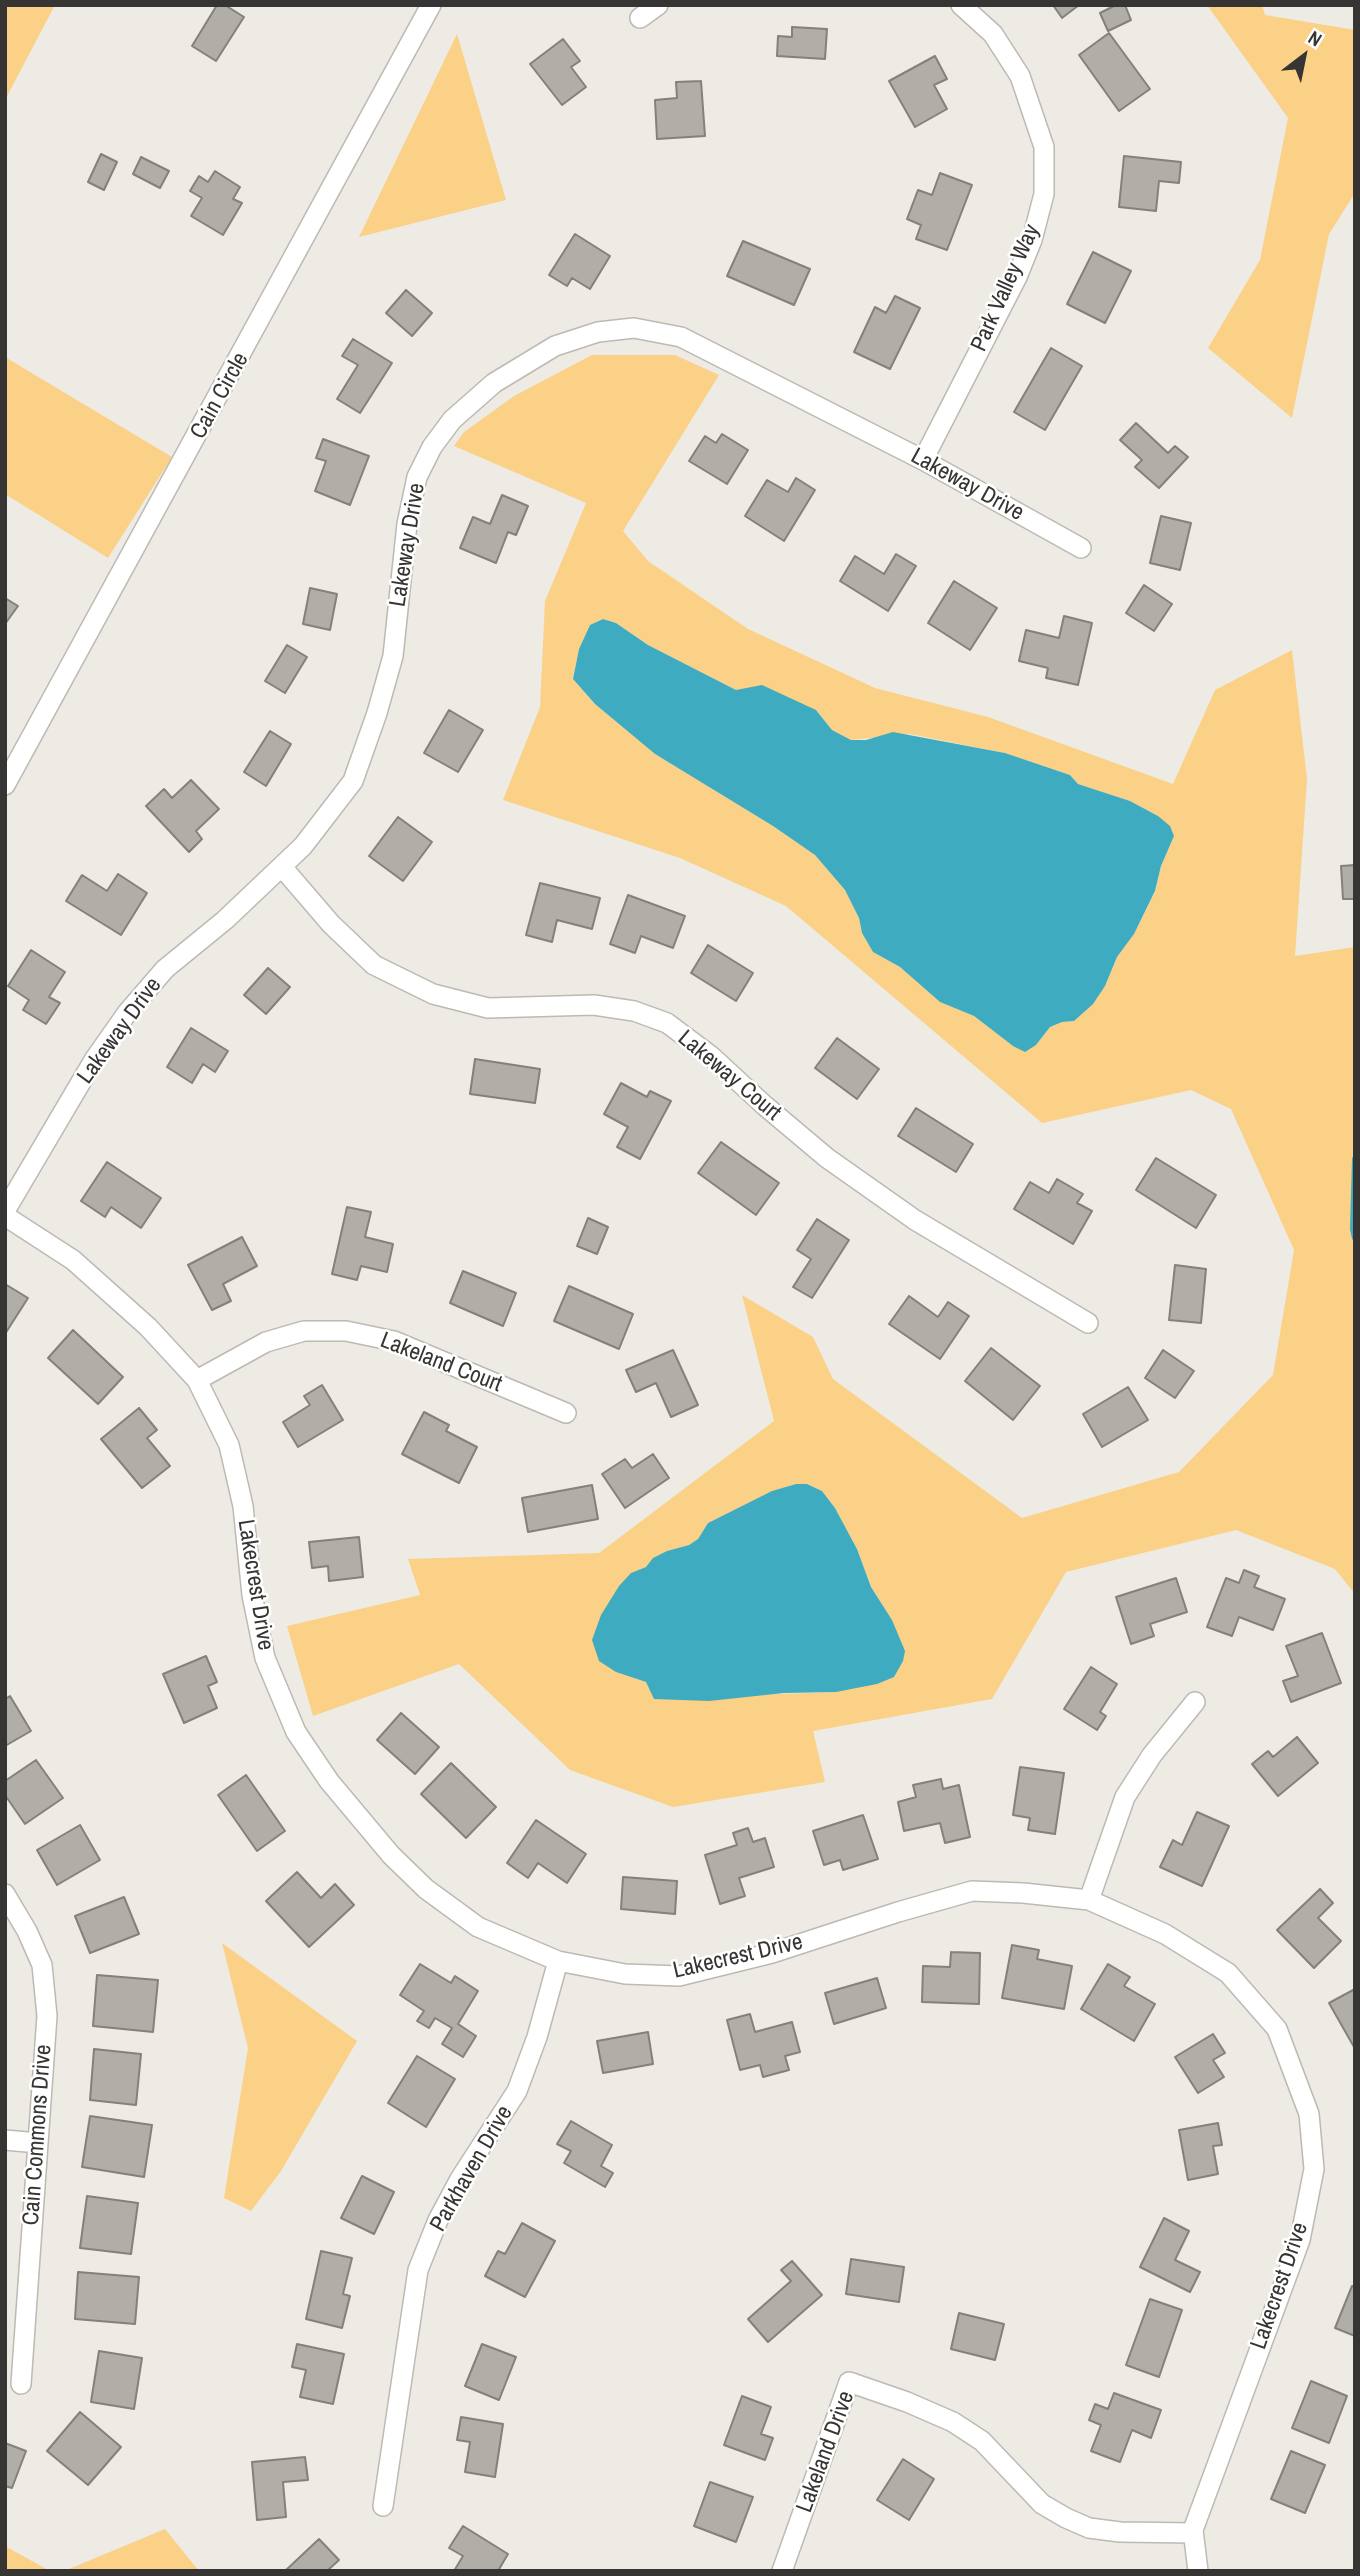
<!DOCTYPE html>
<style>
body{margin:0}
#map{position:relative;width:1360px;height:2576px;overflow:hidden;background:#eeebe4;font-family:"Archivo Narrow",sans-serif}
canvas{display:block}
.frame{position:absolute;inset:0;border:7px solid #373533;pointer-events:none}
.north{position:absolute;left:1269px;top:21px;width:70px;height:70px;-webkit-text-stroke:5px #fff;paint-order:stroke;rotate:32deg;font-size:19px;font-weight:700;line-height:28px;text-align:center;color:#373533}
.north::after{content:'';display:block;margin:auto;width:24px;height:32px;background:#373533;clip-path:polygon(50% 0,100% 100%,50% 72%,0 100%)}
</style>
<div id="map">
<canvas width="1360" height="2576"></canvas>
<div class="frame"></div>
<div class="north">N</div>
</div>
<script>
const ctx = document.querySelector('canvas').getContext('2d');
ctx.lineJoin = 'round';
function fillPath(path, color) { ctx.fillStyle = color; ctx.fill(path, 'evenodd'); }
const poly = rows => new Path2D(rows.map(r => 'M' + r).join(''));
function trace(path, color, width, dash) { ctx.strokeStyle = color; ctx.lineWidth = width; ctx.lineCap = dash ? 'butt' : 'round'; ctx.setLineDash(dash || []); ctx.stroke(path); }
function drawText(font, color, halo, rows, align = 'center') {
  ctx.font = font + ' "Archivo Narrow",sans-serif'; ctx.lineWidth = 5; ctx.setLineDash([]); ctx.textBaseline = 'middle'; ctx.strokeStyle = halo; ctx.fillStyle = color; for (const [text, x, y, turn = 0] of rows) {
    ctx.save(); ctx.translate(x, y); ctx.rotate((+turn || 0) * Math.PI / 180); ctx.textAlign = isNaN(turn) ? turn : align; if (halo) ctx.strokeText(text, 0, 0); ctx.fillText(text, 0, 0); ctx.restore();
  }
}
fillPath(poly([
 [5,5,55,5,5,100],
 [1207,5,1262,5,1265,15,1355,30,1355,193,1329,234,1292,418,1208,348,1260,260,1288,118],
 [457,34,506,200,359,237],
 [592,355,675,355,719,375,623,531,648,561,748,629,875,688,988,717,1173,784,1215,690,1292,650,1307,779,1295,956,1355,947,1355,1594,1335,1569,1236,1530,1066,1572,992,1699,813,1731,825,1782,673,1807,570,1770,459,1664,313,1716,287,1626,420,1595,408,1559,599,1553,774,1421,742,1295,813,1337,833,1379,1022,1518,1179,1472,1273,1375,1294,1250,1231,1109,1191,1090,1042,1123,786,906,680,858,503,800,540,707,545,601,586,503,454,446,464,432,514,396],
 [603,619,616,623,648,645,736,690,816,710,832,730,851,740,910,734,1005,753,1070,775,1078,784,1130,801,1158,816,1174,836,1161,866,1155,892,1134,934,1117,957,1105,986,1074,1021,1062,1022,1050,1027,1036,1045,1013,1046,974,1016,940,1002,900,967,873,952,862,933,859,918,845,890,815,855,773,826,655,754,595,704,573,679,579,649,590,625],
 [796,1484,807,1484,822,1491,835,1508,857,1549,871,1587,892,1620,836,1692,654,1698,646,1682,616,1672,631,1573,646,1567,667,1551,689,1545,698,1539,708,1523,773,1491],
 [5,357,172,457,108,558,5,494],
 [222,1943,357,2041,281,2171,251,2211,224,2198,248,2048],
 [165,2529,199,2571,64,2571],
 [5,2546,50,2571,5,2571]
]), '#fad187');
fillPath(poly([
 [603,619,616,623,648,645,736,690,762,685,816,710,832,730,851,740,866,740,893,732,1005,753,1070,775,1078,784,1130,801,1158,816,1170,826,1174,836,1161,866,1155,891,1134,934,1117,957,1105,986,1093,1004,1074,1021,1062,1022,1050,1027,1036,1045,1025,1052,1013,1046,974,1016,940,1002,900,967,873,952,862,933,859,918,845,890,815,855,773,826,655,754,595,704,573,679,579,649,590,625],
 [796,1484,807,1484,822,1491,835,1508,857,1549,871,1587,892,1620,905,1651,903,1661,894,1677,877,1684,836,1692,784,1693,709,1701,654,1699,646,1682,616,1672,599,1661,592,1640,601,1615,619,1586,631,1573,646,1567,653,1558,667,1551,689,1545,698,1539,708,1523,772,1491]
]), '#3fabc0');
trace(poly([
 [1355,1159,1353,1229,1355,1238]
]), '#3fabc0', 6);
const building = poly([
 [217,5,225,5,244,17,216,61,192,46,217,5],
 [1053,5,1079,5,1062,18,1053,5],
 [1116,5,1125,5,1131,20,1108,31,1100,13,1116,5],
 [792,27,827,29,825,59,777,56,778,36,792,37,792,27],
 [1109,33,1150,89,1119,111,1079,55,1109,33],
 [563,39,580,61,571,67,586,87,562,105,530,64,563,39],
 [935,56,947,79,934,85,947,109,915,127,889,81,935,56],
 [701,81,705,136,657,139,655,100,677,98,676,82,701,81],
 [101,154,117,162,104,190,88,182,101,154],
 [1124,156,1181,162,1179,183,1159,181,1156,211,1119,207,1124,156],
 [141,157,169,171,160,188,133,174,141,157],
 [215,171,240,187,233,199,242,203,223,235,191,216,202,198,190,191,199,176,208,182,215,171],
 [940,173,972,185,947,250,916,239,921,225,907,219,918,190,932,195,940,173],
 [575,234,610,256,590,289,572,278,567,286,549,275,575,234],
 [743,241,810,269,794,305,727,276,743,241],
 [1093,252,1131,271,1105,323,1067,304,1093,252],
 [406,290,432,313,412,336,386,313,406,290],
 [895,296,920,308,890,369,854,352,875,307,886,313,895,296],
 [353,339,392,363,360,413,337,399,358,365,342,356,353,339],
 [1051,348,1082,366,1045,430,1014,412,1051,348],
 [1136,423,1168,453,1175,446,1188,457,1159,488,1135,467,1142,460,1120,440,1136,423],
 [722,434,748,450,727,484,689,461,705,436,716,443,722,434],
 [323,439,369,456,350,505,315,491,326,461,316,458,323,439],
 [796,478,815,490,784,541,745,516,767,480,788,492,796,478],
 [502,495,528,506,516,535,508,532,496,563,460,548,473,517,490,524,502,495],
 [1161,516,1191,523,1180,570,1150,563,1161,516],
 [896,554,916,566,888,611,840,581,855,556,884,574,896,554],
 [954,581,997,608,970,650,928,623,954,581],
 [1144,585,1172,604,1154,631,1126,613,1144,585],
 [310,588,337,594,330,630,303,624,310,588],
 [5,598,18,606,5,624,5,598],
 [1064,616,1092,623,1078,685,1046,678,1048,668,1019,661,1026,630,1059,638,1064,616],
 [287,645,307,657,285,693,265,681,287,645],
 [449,710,483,730,458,772,424,753,449,710],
 [270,731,291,744,266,786,244,772,270,731],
 [191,780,219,809,196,831,202,839,189,852,146,806,164,789,172,798,191,780],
 [398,817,432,842,403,881,369,856,398,817],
 [1355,865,1355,899,1343,899,1341,866,1355,865],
 [118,874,147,893,121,935,66,901,82,875,107,891,118,874],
 [540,883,600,898,592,929,557,920,552,942,526,935,540,883],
 [628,895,685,916,673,948,641,936,635,953,610,944,628,895],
 [708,945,753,973,736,1001,691,973,708,945],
 [31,950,65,972,49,997,60,1003,46,1024,23,1010,29,1000,8,986,31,950],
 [268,968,290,987,266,1014,244,995,268,968],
 [191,1028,228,1051,215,1072,203,1064,192,1083,167,1067,191,1028],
 [837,1038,879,1069,857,1099,815,1068,837,1038],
 [475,1059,540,1069,535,1103,470,1094,475,1059],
 [621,1083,647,1097,650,1091,671,1101,640,1159,617,1147,628,1127,604,1114,621,1083],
 [916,1108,973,1144,956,1172,898,1136,916,1108],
 [721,1142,779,1183,756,1215,698,1173,721,1142],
 [1156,1158,1216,1195,1196,1228,1136,1190,1156,1158],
 [107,1162,161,1198,141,1228,111,1207,105,1217,81,1201,107,1162],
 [1057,1179,1083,1194,1077,1203,1092,1211,1073,1244,1014,1209,1030,1182,1049,1193,1057,1179],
 [347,1207,371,1212,365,1237,393,1244,387,1272,361,1266,357,1280,332,1274,347,1207],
 [588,1218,608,1227,597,1254,577,1246,588,1218],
 [817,1219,849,1240,812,1298,793,1287,811,1259,797,1250,817,1219],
 [242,1237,257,1266,223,1284,231,1301,212,1310,188,1265,242,1237],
 [1175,1265,1206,1269,1201,1323,1169,1320,1175,1265],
 [463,1271,516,1293,503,1326,450,1303,463,1271],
 [5,1284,28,1298,5,1334,5,1284],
 [569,1286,633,1314,619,1349,554,1321,569,1286],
 [909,1296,938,1317,948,1302,969,1316,940,1359,889,1324,909,1296],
 [73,1330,123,1377,98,1404,48,1358,73,1330],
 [991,1348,1040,1386,1013,1420,965,1381,991,1348],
 [673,1350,698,1405,671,1417,656,1383,636,1392,626,1370,673,1350],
 [1163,1350,1194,1371,1175,1398,1145,1378,1163,1350],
 [322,1385,343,1420,298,1447,283,1422,310,1405,304,1396,322,1385],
 [1128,1387,1148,1420,1102,1447,1083,1414,1128,1387],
 [139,1408,157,1430,147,1438,170,1466,142,1488,101,1439,139,1408],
 [424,1412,449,1425,446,1431,477,1447,459,1483,402,1454,424,1412],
 [653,1454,669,1478,625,1508,602,1474,625,1459,632,1468,653,1454],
 [592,1485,598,1519,528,1532,522,1498,592,1485],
 [359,1537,363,1577,329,1581,328,1566,312,1568,309,1542,359,1537],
 [1244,1570,1259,1576,1254,1587,1285,1599,1273,1630,1239,1617,1232,1636,1207,1627,1226,1578,1239,1583,1244,1570],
 [1176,1578,1187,1612,1150,1624,1154,1636,1131,1644,1116,1597,1176,1578],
 [1322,1633,1341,1683,1291,1702,1283,1681,1298,1676,1286,1646,1322,1633],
 [206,1656,217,1682,208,1686,217,1708,184,1723,163,1674,206,1656],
 [1091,1667,1117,1684,1100,1712,1106,1716,1097,1730,1064,1709,1091,1667],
 [10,1696,31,1731,5,1746,5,1699,10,1696],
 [401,1713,439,1747,415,1774,377,1740,401,1713],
 [1297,1737,1318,1763,1278,1796,1252,1764,1268,1751,1273,1757,1297,1737],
 [36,1760,63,1798,25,1824,5,1795,5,1781,36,1760],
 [451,1763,496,1807,466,1838,421,1794,451,1763],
 [1020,1767,1064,1773,1055,1834,1028,1830,1030,1818,1013,1815,1020,1767],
 [246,1775,285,1831,257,1851,218,1795,246,1775],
 [941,1779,943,1789,959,1785,970,1837,945,1843,940,1823,904,1831,898,1802,916,1797,913,1785,941,1779],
 [1197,1812,1229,1826,1202,1886,1160,1867,1173,1840,1182,1845,1197,1812],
 [863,1815,878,1859,843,1870,840,1860,824,1865,813,1831,863,1815],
 [536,1820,586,1854,567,1883,538,1863,528,1878,507,1863,536,1820],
 [80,1825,100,1860,57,1885,37,1850,80,1825],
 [748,1828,753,1842,765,1838,774,1867,739,1878,745,1896,720,1904,705,1855,737,1845,733,1833,748,1828],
 [297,1872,321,1898,335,1884,354,1905,309,1947,266,1901,297,1872],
 [623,1877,677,1881,675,1914,621,1909,623,1877],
 [1320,1889,1333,1903,1318,1918,1341,1941,1314,1968,1277,1930,1320,1889],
 [124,1897,139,1934,90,1953,75,1916,124,1897],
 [1012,1945,1039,1950,1037,1959,1072,1966,1064,2009,1002,1998,1012,1945],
 [951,1952,980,1953,979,2004,922,2002,923,1966,950,1967,951,1952],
 [420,1964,451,1983,455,1976,478,1991,458,2024,476,2036,463,2057,442,2044,452,2028,435,2018,429,2028,417,2021,424,2011,400,1995,420,1964],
 [1108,1964,1130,1977,1124,1986,1155,2004,1134,2041,1081,2009,1108,1964],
 [97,1975,158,1980,153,2032,93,2026,97,1975],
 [877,1978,886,2008,834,2024,825,1993,877,1978],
 [1355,1989,1355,2047,1354,2047,1329,2003,1355,1989],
 [750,2014,755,2032,792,2022,800,2052,785,2056,789,2070,763,2077,760,2065,740,2070,727,2020,750,2014],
 [648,2032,653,2064,603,2073,597,2041,648,2032],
 [1213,2034,1225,2053,1213,2060,1224,2077,1198,2093,1175,2057,1213,2034],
 [94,2049,141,2054,136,2105,90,2100,94,2049],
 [417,2056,455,2079,426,2127,388,2103,417,2056],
 [90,2116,152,2125,144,2177,82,2167,90,2116],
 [571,2121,612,2145,601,2166,613,2173,605,2187,564,2163,571,2151,557,2144,571,2121],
 [1218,2123,1222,2145,1213,2146,1218,2174,1188,2180,1179,2130,1218,2123],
 [362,2176,394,2192,374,2234,341,2218,362,2176],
 [87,2196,138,2203,131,2254,80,2248,87,2196],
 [1164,2218,1189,2231,1175,2260,1200,2272,1190,2292,1140,2267,1164,2218],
 [522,2223,555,2241,525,2297,485,2276,498,2251,505,2254,522,2223],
 [321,2251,352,2258,343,2294,350,2296,342,2328,306,2319,321,2251],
 [851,2259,904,2267,899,2302,846,2294,851,2259],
 [792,2261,822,2295,768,2342,748,2319,791,2281,781,2270,792,2261],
 [78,2272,139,2277,135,2324,75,2319,78,2272],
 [1352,2286,1355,2287,1355,2336,1335,2328,1352,2286],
 [1150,2299,1182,2310,1159,2377,1126,2365,1150,2299],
 [959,2313,1004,2324,995,2360,951,2349,959,2313],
 [297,2344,344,2354,333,2404,300,2397,306,2370,292,2367,297,2344],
 [482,2344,516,2357,499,2400,465,2386,482,2344],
 [99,2351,142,2358,134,2409,91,2402,99,2351],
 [1311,2381,1347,2396,1329,2443,1292,2428,1311,2381],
 [1114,2393,1161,2410,1151,2438,1132,2430,1120,2462,1091,2451,1101,2425,1089,2420,1095,2404,1108,2409,1114,2393],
 [742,2396,771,2407,761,2434,773,2438,765,2460,724,2445,742,2396],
 [80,2412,121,2447,88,2485,47,2451,80,2412],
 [461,2417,503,2424,495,2477,465,2472,470,2442,457,2440,461,2417],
 [5,2443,26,2451,12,2488,5,2486,5,2443],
 [1291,2451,1325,2465,1305,2513,1271,2499,1291,2451],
 [305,2457,308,2480,283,2482,286,2517,257,2520,252,2462,305,2457],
 [903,2459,934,2479,909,2520,877,2500,903,2459],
 [710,2482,753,2497,736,2542,694,2526,710,2482],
 [463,2526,508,2554,498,2571,454,2571,463,2556,449,2548,463,2526],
 [319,2539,339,2560,327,2571,285,2571,319,2539]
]);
fillPath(building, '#b1ada7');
trace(building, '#84807a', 2);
const street = poly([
 [640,18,658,5],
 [923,460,1017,277,1032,240,1044,194,1044,147,1020,76,993,34,961,5],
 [5,785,431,5],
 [282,867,331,924,374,965,433,994,488,1008,594,1005,634,1011,667,1023,711,1056,764,1105,827,1158,915,1220,1088,1323],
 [5,1211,94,1060,127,1013,165,969,225,920,303,846,353,781,377,713,393,656,407,524,417,477,432,447,452,420,494,383,555,346,598,332,634,328,681,337,923,460,1081,548],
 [5,1216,73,1260,148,1327,197,1380,229,1445,243,1506,252,1595,265,1658,296,1732,329,1781,391,1855,426,1889,478,1927,558,1961,625,1974,679,1976,772,1953,898,1912,972,1891,1023,1893,1089,1900,1165,1934,1228,1973,1277,2029,1309,2114,1314,2169,1300,2240,1193,2530,1198,2571],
 [197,1380,266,1342,304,1331,346,1331,394,1341,566,1413],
 [5,1894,27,1931,42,1965,47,2016,21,2384],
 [1089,1900,1125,1797,1152,1755,1195,1702],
 [5,2140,38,2143],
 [383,2506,418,2270,438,2220,460,2179,517,2091,537,2037,558,1961],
 [782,2571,849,2382,907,2402,953,2422,982,2441,1042,2504,1066,2518,1089,2528,1120,2532,1193,2533]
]);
trace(street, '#bdb9b3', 22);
trace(street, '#fff', 19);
drawText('23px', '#373533', '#fff', [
 ["Park Valley Way",1006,288,-66],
 ["Cain Circle",220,396,-61],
 ["Lakeway Drive",967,485,29],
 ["Lakeway Drive",408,545,-81],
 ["Lakeway Drive",120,1031,-54],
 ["Lakeway Court",729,1076,40],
 ["Lakeland Court",441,1363,21],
 ["Lakecrest Drive",255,1585,81],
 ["Lakecrest Drive",738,1957,-13],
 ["Cain Commons Drive",38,2135,-86],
 ["Parkhaven Drive",472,2169,-60],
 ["Lakecrest Drive",1280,2286,-71],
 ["Lakeland Drive",826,2452,-70]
]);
</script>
